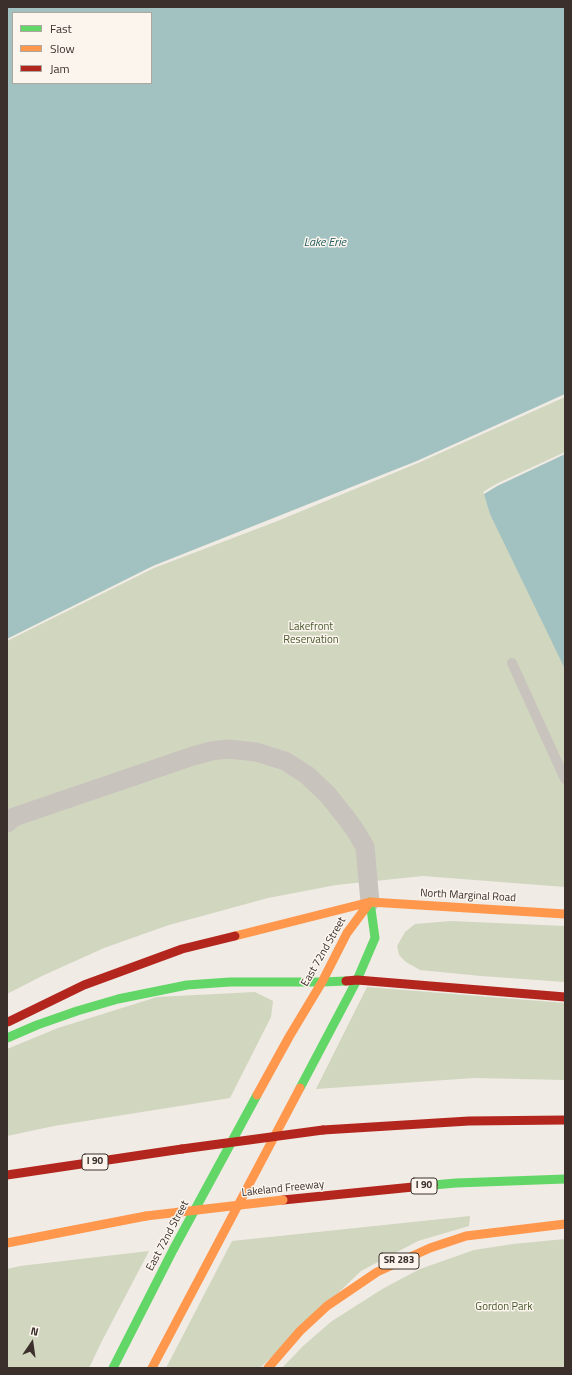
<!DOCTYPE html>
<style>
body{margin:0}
#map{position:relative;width:572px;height:1375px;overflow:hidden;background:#f0ebe5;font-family:"Titillium Web",sans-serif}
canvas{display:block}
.frame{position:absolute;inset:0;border:8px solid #3b302b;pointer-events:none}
.legend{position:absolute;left:12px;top:12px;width:140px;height:72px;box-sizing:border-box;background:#fbf5ee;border:1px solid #aea6a0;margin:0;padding:5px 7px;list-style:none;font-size:12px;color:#3b302b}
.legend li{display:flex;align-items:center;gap:8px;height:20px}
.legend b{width:20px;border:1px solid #aea6a0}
.north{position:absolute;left:12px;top:1323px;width:40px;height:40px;-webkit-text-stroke:3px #fbf5ee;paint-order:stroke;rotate:13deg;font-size:11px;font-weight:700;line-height:16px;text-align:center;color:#3b302b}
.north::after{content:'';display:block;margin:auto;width:14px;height:18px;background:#3b302b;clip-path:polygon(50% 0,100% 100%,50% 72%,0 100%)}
</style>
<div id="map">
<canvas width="572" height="1375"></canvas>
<div class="frame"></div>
<ul class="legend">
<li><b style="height:5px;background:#63d668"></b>Fast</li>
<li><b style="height:5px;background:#ff974d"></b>Slow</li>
<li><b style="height:5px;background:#b3261e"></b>Jam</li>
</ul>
<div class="north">N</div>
</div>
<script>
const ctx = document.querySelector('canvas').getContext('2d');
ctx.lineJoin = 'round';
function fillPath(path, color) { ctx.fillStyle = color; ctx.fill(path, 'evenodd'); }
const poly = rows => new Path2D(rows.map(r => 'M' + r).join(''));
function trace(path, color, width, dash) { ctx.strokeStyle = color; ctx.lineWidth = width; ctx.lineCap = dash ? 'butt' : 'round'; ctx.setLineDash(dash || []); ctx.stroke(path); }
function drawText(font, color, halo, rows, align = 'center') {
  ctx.font = font + ' "Titillium Web",sans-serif'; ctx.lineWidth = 3; ctx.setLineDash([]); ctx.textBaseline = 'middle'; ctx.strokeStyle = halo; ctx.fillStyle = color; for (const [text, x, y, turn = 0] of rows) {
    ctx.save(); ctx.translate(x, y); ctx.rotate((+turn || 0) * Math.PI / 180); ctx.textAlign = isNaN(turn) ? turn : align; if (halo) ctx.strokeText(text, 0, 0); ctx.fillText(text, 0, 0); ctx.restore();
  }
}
fillPath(poly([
 [565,240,565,887,423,876,336,885,268,898,169,925,104,948,42,976,7,994,7,493],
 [451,921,565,926,565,982,481,976,420,970,406,962,399,955,397,946,405,932,415,924],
 [367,987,565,1003,565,1080,474,1078,316,1089],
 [255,992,273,1001,271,1017,230,1098,54,1126,7,1136,7,1049,58,1028,157,997],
 [470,1216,469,1226,418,1241,361,1271,260,1368,166,1368,232,1241],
 [565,1239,565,1368,282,1368,303,1346,332,1321,384,1288,420,1269,474,1250,513,1244],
 [149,1251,102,1341,89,1368,7,1368,7,1269,20,1266]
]), '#d1d6bf');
fillPath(poly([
 [7,7,565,7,565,395,417,461,153,566,7,639],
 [13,13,151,13,151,83,13,83],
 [565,454,565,669,490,514,484,494,497,486]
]), '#a1c2c1');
fillPath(poly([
 [565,394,565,397,418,463,275,522,154,568,7,641,7,639,153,566,417,461],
 [565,452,565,454,497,486,484,494,483,492,496,484]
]), '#f0ebe5');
trace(poly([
 [512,663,565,779]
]), '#c9c3be', 10);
trace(poly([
 [7,823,14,817,193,756,211,751,228,749,256,752,285,761,307,775,328,795,347,819,357,833,365,847,370,902]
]), '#c9c3be', 19);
trace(poly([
 [7,1038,37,1025,77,1011,118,999,187,985,230,982,322,982,346,981],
 [300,1088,357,980,375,938,370,902],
 [433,1185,456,1183,565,1179],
 [113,1368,173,1250,257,1095]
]), '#63d668', 9);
trace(poly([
 [370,902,565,914],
 [235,936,370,902],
 [257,1095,289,1037,322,982,347,933,370,902],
 [7,1243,146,1216],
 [152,1368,300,1088],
 [268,1368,300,1331,327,1306,377,1272,430,1248,466,1236,565,1224]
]), '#ff974d', 9);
trace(poly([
 [346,981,357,980,565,997],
 [8,1022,84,985,182,949,235,936],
 [323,1130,469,1121,565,1120],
 [7,1175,182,1149],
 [283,1200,433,1185]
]), '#b3261e', 9);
trace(poly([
 [146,1216,283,1200]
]), '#ff974d', 9);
trace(poly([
 [182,1149,323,1130]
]), '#b3261e', 9);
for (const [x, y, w] of [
 [95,1162,26],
 [424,1186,26],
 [399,1261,40]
]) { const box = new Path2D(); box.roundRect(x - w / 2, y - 8, w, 16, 3); ctx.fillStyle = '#fbf5ee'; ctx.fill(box); trace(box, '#3b302b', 1); }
drawText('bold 10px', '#3b302b', null, [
 ["I 90",95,1162],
 ["I 90",424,1186],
 ["SR 283",399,1261]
]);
drawText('11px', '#4a5a2e', '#fbf5ee', [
 ["Lakefront",311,627],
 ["Reservation",311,640],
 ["Gordon Park",504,1307]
]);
drawText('11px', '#3b302b', '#fbf5ee', [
 ["North Marginal Road",468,896,3],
 ["East 72nd Street",324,952,-60],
 ["Lakeland Freeway",283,1189,-6],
 ["East 72nd Street",168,1236,-62]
]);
drawText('italic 12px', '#1f5a5e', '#fbf5ee', [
 ["Lake Erie",325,243]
]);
</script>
